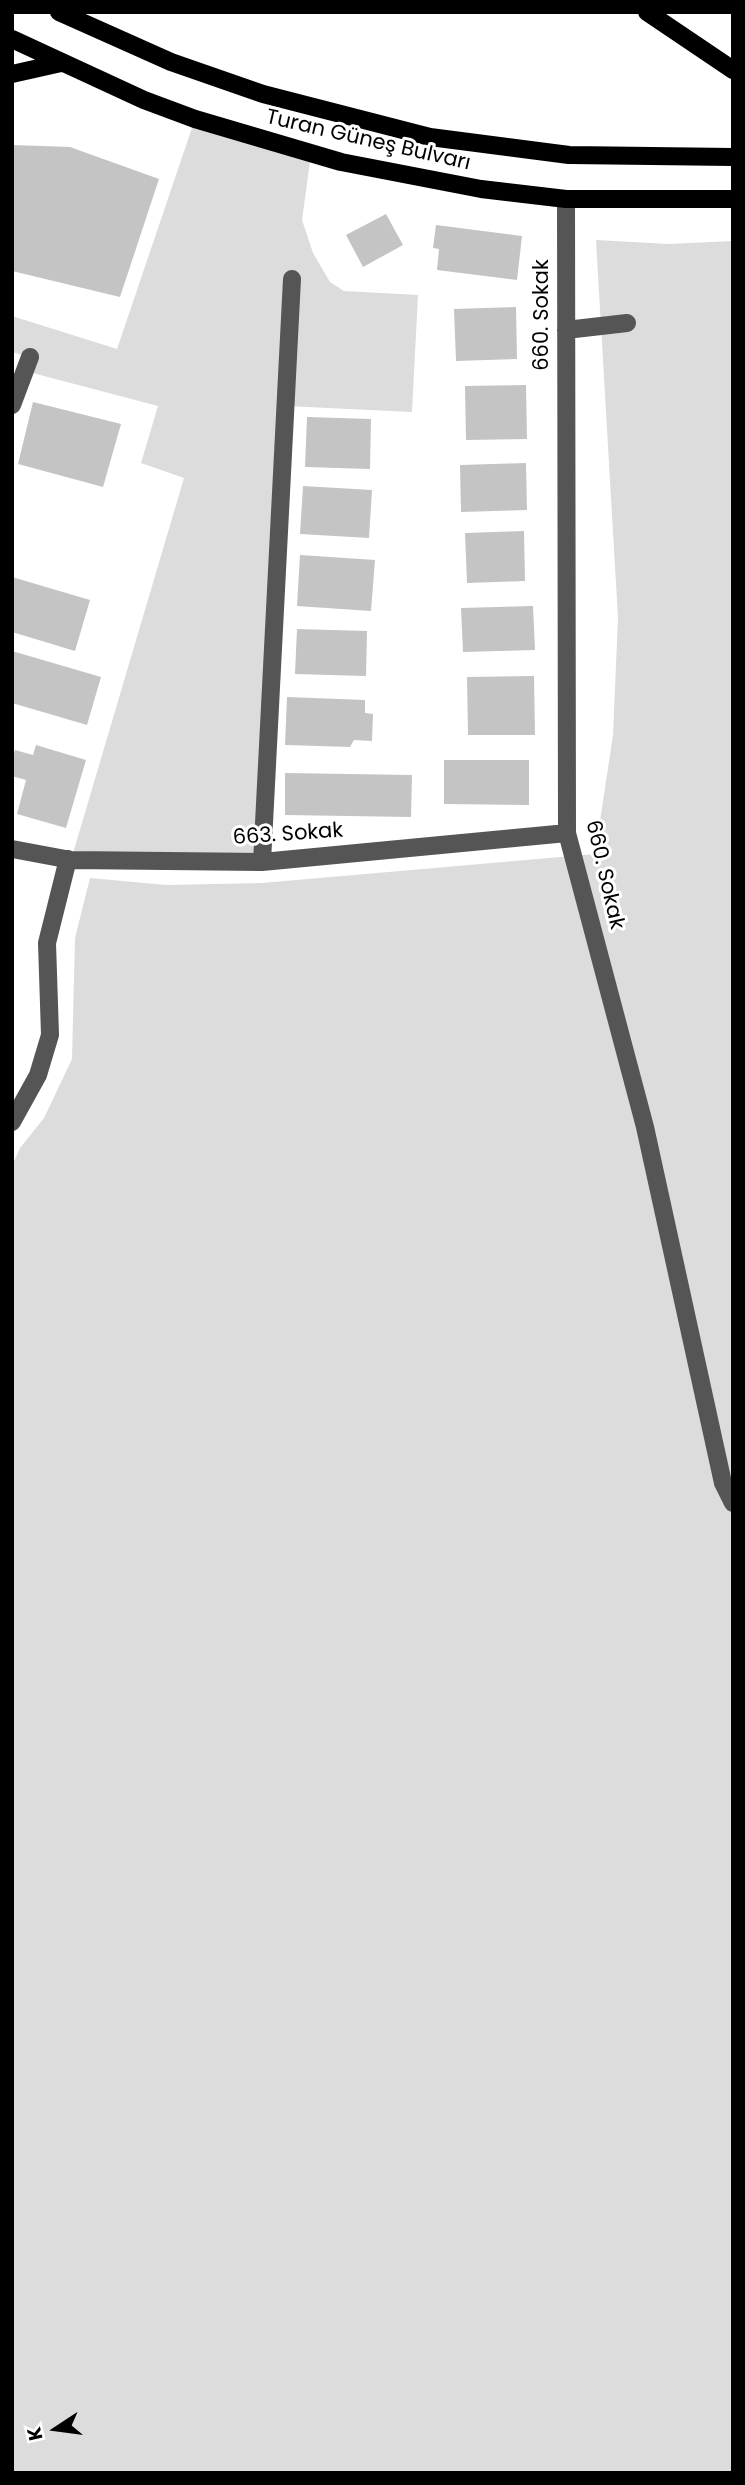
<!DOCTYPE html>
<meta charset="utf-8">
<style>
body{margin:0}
#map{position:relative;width:745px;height:2485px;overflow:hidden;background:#fff;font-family:Poppins,sans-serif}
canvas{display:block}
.frame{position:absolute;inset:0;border:14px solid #000;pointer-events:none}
.north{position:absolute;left:21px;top:2394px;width:70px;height:70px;-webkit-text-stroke:5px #fff;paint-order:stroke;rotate:257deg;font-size:19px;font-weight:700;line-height:28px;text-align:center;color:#000}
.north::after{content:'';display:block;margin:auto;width:24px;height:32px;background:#000;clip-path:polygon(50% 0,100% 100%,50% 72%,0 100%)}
</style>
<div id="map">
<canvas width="745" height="2485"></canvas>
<div class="frame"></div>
<div class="north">K</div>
</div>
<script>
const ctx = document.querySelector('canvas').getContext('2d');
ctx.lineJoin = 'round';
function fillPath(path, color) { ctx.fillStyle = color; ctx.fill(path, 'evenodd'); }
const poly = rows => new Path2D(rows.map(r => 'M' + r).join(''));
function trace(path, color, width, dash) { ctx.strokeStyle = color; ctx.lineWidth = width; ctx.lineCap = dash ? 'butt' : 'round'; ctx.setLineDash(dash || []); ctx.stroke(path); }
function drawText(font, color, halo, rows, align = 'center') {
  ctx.font = font + ' Poppins,sans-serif'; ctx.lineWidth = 6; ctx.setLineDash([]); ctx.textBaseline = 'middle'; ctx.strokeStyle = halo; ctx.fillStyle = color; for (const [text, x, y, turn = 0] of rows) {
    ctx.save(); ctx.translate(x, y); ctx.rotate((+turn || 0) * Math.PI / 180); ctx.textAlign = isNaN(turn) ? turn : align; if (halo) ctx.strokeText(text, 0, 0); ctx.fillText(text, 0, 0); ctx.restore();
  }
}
fillPath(poly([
 [195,119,311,154,302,220,313,253,330,282,344,291,418,295,412,412,286,406,262,862,71,860,184,478,141,463,158,406,25,371,30,357,12,352,12,316,117,349],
 [596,240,669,244,733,241,733,2473,12,2473,12,1166,20,1148,44,1118,72,1059,75,938,90,878,166,885,262,883,595,854,613,735,618,618]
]), '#dcdcdc');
fillPath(poly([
 [12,145,70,147,159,179,120,297,12,271],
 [386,214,403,245,363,267,346,235],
 [436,225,522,236,517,280,437,270,439,249,433,248],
 [516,307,517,359,456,361,454,309],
 [526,385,527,439,466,440,465,386],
 [33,402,121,424,103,487,18,464],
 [307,417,371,419,370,469,305,467],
 [526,463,527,510,461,512,460,465],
 [303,486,372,490,369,538,300,534],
 [524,531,525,581,467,583,465,533],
 [300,555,375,560,371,611,297,606],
 [12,577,90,600,75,651,12,632],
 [533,606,535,650,463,652,461,608],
 [297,629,367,631,366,676,295,674],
 [12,651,101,677,87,725,12,703],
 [534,676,535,735,468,735,467,677],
 [287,697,365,700,365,713,373,714,372,741,354,740,350,747,285,745],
 [36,745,86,760,66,828,17,814,26,780,12,776,12,761,15,750,33,755],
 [444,760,529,760,529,805,444,804],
 [285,773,412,775,411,817,285,815]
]), '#c4c4c4');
trace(poly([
 [566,199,567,833,645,1127,723,1483,733,1503],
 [566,330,627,323],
 [12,405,30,357],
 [12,849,71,860,262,862,567,833],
 [262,862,292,279],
 [12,1122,38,1075,50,1035,47,943,68,859]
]), '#555', 18);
trace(poly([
 [59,12,171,62,263,94,430,137,569,155,733,157],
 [647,12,733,70],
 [12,39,144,100,195,119,341,162,481,189,566,199,733,199],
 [12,74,61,63]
]), '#000', 18);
drawText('21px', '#000', '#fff', [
 ["Turan Güneş Bulvarı",368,141,13],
 ["660. Sokak",543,315,-90],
 ["663. Sokak",288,835,-4],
 ["660. Sokak",604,875,77]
]);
</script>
